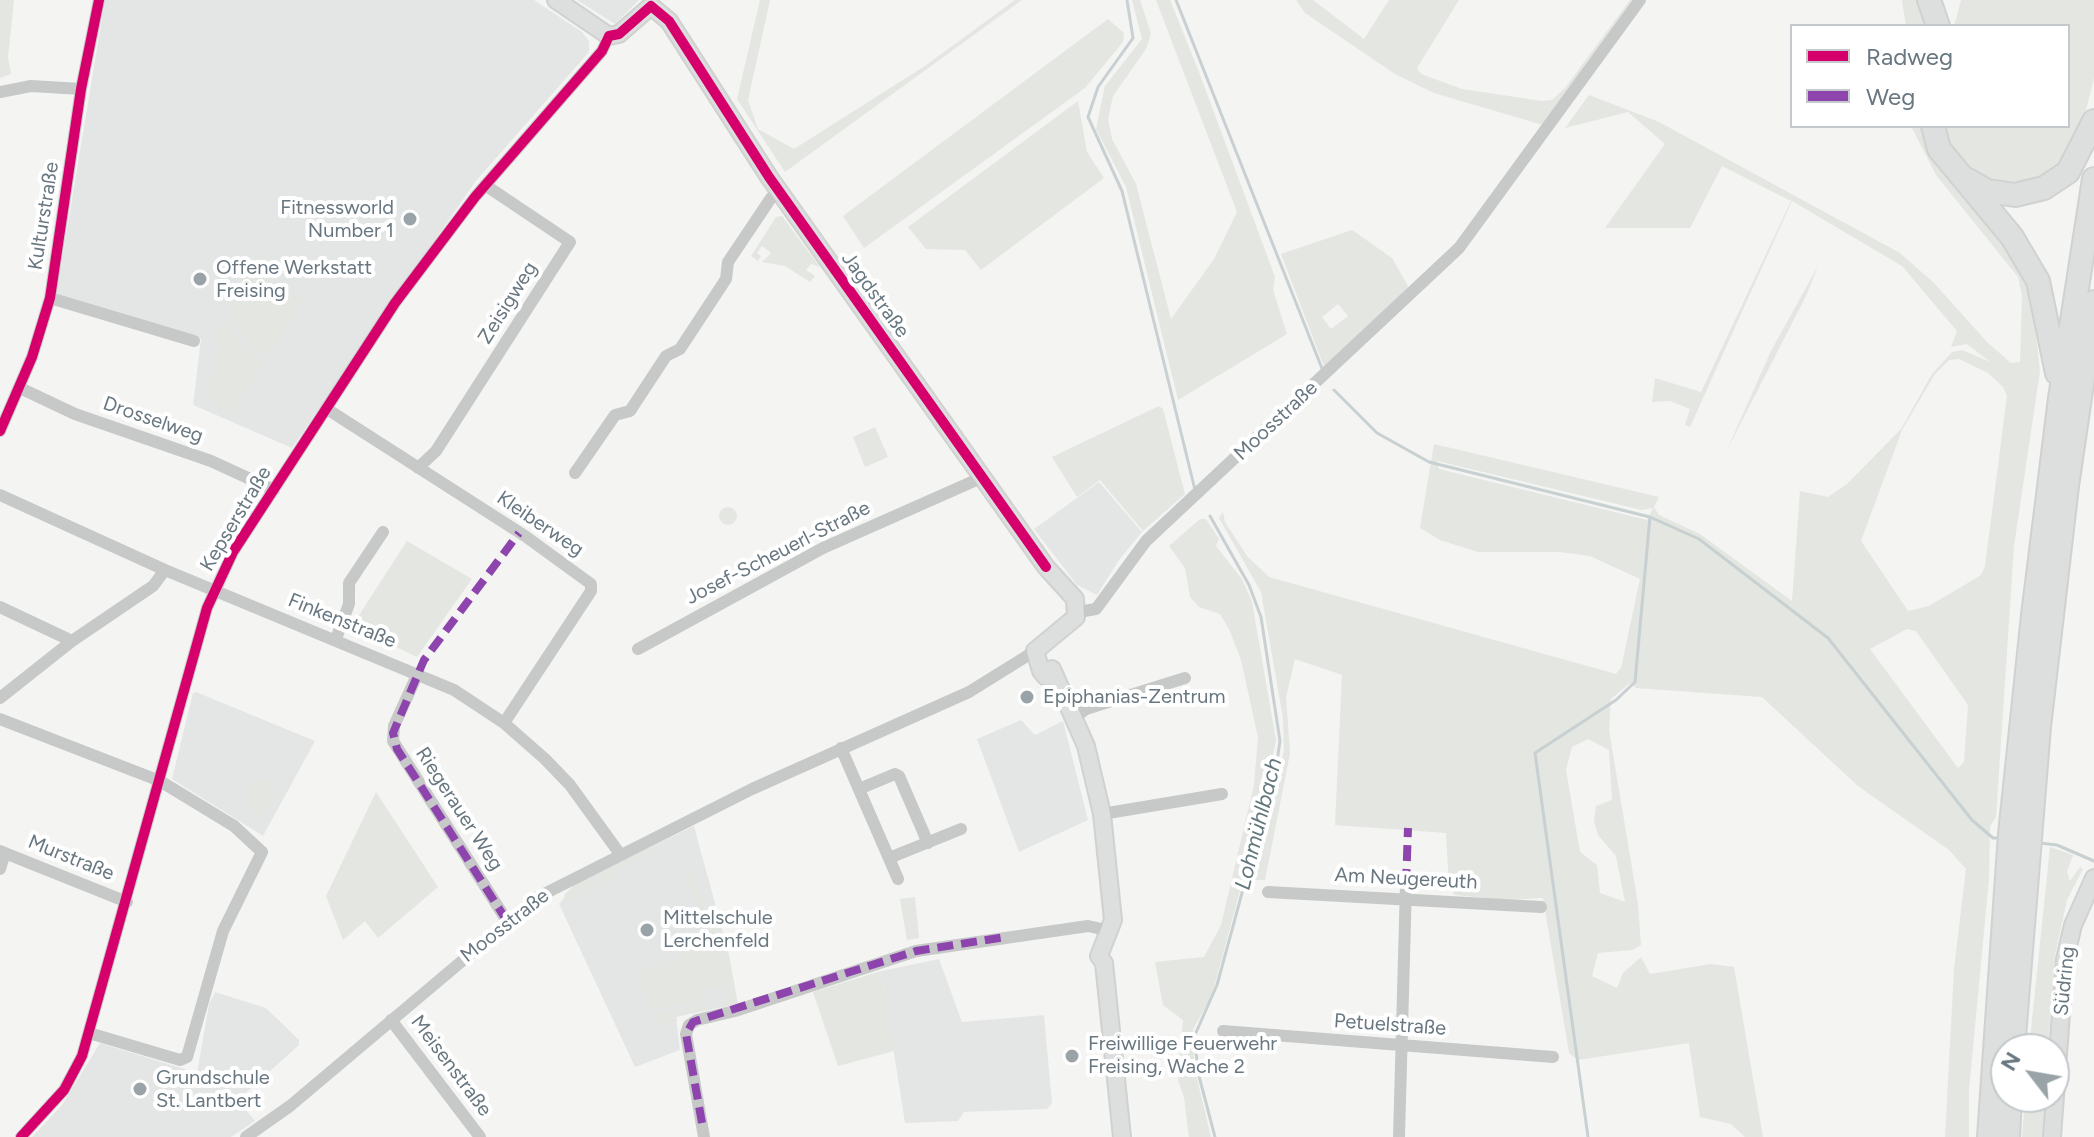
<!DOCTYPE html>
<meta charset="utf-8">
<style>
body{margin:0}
#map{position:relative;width:2094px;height:1137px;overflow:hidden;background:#f4f4f3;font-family:Figtree,sans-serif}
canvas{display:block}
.legend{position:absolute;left:1790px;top:24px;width:280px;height:104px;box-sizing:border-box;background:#fff;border:2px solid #c3c9cc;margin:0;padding:10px 14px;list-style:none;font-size:24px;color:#687780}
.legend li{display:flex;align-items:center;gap:16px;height:40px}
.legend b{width:40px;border:2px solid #c3c9cc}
.north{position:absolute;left:1990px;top:1033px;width:80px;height:80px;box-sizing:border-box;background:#fff;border:2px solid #c3c9cc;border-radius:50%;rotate:301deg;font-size:22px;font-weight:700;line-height:32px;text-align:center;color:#687780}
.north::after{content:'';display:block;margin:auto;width:28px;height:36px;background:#99a3a8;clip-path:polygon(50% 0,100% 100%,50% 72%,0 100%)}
</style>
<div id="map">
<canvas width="2094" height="1137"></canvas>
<ul class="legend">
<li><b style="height:10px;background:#d6006c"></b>Radweg</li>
<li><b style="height:10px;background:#8e44ad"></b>Weg</li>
</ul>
<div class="north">N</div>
</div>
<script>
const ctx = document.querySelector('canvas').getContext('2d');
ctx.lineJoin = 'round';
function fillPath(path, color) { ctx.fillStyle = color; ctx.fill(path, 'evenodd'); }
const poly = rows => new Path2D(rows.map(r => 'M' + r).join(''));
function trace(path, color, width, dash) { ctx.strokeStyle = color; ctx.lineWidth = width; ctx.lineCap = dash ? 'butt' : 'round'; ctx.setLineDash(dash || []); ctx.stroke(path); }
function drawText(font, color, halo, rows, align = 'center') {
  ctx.font = font + ' Figtree,sans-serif'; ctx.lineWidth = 8; ctx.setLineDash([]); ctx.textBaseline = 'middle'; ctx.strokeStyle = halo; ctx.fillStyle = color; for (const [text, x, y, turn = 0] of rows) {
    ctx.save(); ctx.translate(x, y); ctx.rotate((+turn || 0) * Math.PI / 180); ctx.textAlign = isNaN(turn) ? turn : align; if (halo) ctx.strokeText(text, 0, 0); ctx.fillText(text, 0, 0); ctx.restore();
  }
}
fillPath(poly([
 [105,0,534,0,582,32,589,41,589,52,475,182,292,448,193,405,201,339,56,296],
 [577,0,639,0,615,24],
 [1099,482,1142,532,1119,560,1097,595,1077,585,1034,529],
 [196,692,315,741,263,836,172,779,193,693],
 [1021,720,1035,735,1063,721,1088,820,1019,852,977,739],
 [694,826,729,955,738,1004,676,1017,680,1050,635,1067,559,904,575,884],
 [939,959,962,1022,1044,1015,1052,1103,1047,1109,964,1112,958,1121,905,1123,881,971],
 [215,992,266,1008,299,1040,299,1045,238,1100,255,1121,231,1137,32,1137,62,1105,100,1043,197,1073,209,1004]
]), '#e4e6e6');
fillPath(poly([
 [0,0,14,0,8,57,11,74,0,78],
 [760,0,770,0,748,100,758,129,794,149,925,66,1015,0,1022,0,785,172,737,99],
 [1132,0,1140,0,1151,34,1146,49,1113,96,1108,119,1112,139,1136,184,1171,319,1214,259,1237,212,1156,0,1170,0,1199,72,1275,277,1273,290,1287,334,1178,400,1126,187,1096,129,1105,86,1142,39],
 [1296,0,1313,0,1364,39,1389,0,1459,0,1417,68,1421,74,1462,89,1542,101,1552,100,1565,88,1630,0,1634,0,1543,125,1434,93,1395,74,1305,13],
 [1902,0,1921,0,1924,26,1906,26],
 [1961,0,2094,0,2094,78,2079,138,2066,160,2050,174,2027,184,2009,186,1975,177,1951,152,1942,126,2068,126,2068,26,1954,26],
 [1108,19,1124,33,1123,42,1085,88,864,248,843,216],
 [1589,95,1659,122,1900,253,1934,283,1987,342,2011,363,2020,362,2022,296,2018,277,1936,175,1911,126,1920,126,1938,168,1990,223,2018,264,2032,298,2040,371,2014,546,1996,817,1990,826,1989,878,1969,1090,1969,1137,1945,1137,1954,969,1966,869,1949,850,1858,786,1762,697,1636,688,1630,683,1611,699,1609,730,1638,904,1641,945,1632,950,1598,953,1592,976,1617,988,1623,973,1641,957,1650,974,1711,964,1734,967,1763,1137,1745,1137,1731,1124,1700,1117,1689,1043,1578,1060,1569,1053,1543,898,1505,900,1455,895,1449,887,1446,833,1335,825,1342,675,1295,659,1286,697,1290,753,1272,845,1265,880,1250,880,1284,751,1283,718,1261,592,1219,518,1223,512,1225,522,1247,556,1269,577,1616,674,1621,668,1640,579,1590,556,1560,552,1478,552,1440,540,1420,528,1434,444,1659,497,1654,507,1659,515,1700,534,1792,601,1800,491,1828,497,1847,484,1901,429,1932,374,1952,352,1962,350,1990,362,1967,344,1951,347,1957,331,1902,266,1792,201,1690,427,1685,425,1690,409,1670,401,1652,402,1655,378,1701,392,1791,201,1722,166,1690,228,1605,228,1665,144,1628,112,1565,128],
 [1959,359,1988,373,2003,387,2007,396,1985,566,1981,575,1951,593,1929,606,1908,611,1861,541,1902,430,1935,374,1949,360],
 [1437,461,1642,510,1653,508,1647,520,1439,469],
 [1907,629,1916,631,1968,705,1964,762,1958,768,1870,649],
 [1588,739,1609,750,1612,800,1596,806,1594,821,1598,835,1616,856,1625,902,1600,893,1597,865,1580,852,1566,770,1572,747],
 [1078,101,1087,152,1104,178,981,270,965,250,926,249,908,227],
 [782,216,820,267,811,264,806,270,815,276,810,282,785,266,762,262,771,253,762,246,757,253,761,256,758,261,751,256,776,217],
 [1352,230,1392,258,1408,286,1406,292,1325,369,1281,254],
 [1338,304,1348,316,1331,329,1322,317],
 [261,255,268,258,261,275,281,284,303,302,268,357,245,339,230,308,250,261],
 [1818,266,1806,296,1727,450,1771,351],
 [227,322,244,348,264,363,231,414,204,399,221,347,213,343,220,326],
 [1159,406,1163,409,1185,494,1143,531,1100,480,1077,497,1052,457],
 [875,427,888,457,865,467,853,437],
 '719 516a9 9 0 1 1 18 0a9 9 0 1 1-18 0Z',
 [1200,519,1206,519,1219,539,1216,546,1242,579,1252,602,1276,740,1262,808,1216,980,1211,998,1193,1029,1194,1066,1211,1137,1189,1137,1184,1097,1178,1080,1183,1020,1163,1005,1155,962,1204,957,1221,925,1254,785,1258,737,1241,660,1229,629,1220,614,1199,607,1190,597,1185,568,1169,546],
 [407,541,472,579,417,657,352,626],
 [256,776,271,782,278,793,262,814,254,814,243,805],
 [376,792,438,887,378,938,365,921,343,940,326,896],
 [2050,847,2073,855,2067,872,2070,881,2080,867,2083,869,2067,900,2055,955,2048,1049,2029,1049],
 [648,849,651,856,612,873,615,880,605,884,600,872],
 [692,871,729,961,737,1003,726,1005,722,985,704,988,705,1002,673,1007,658,968,678,960,676,955,712,940,685,874],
 [591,876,596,888,567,902,564,895,575,884],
 [915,897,919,938,907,940,900,899],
 [653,965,670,1007,652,1010,636,972],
 [881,971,894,1051,838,1066,813,992],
 [709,1005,710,1009,676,1016,677,1021,658,1025,654,1013],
 [2025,1097,2046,1097,2044,1137,2022,1137]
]), '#e3e6e1');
trace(poly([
 [1127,0,1133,38,1098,87,1088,117,1122,191,1195,490],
 [1176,0,1323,371],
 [1334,390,1377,433,1429,462,1650,517,1699,539,1828,638,1972,820,1993,838,2001,838],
 [1210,516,1249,585,1261,617,1280,741,1276,768,1217,985,1194,1037,1199,1076,1215,1137],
 [2040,843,2057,845,2094,861],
 [1588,1137,1535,753,1616,700,1635,682,1650,517]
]), '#c8d0d2', 3);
const secondary = poly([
 [556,0,609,36,619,34,651,6,669,21,769,177,1046,567,1075,599,1076,617,1035,651,1041,671,1045,676,1053,677],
 [1052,669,1086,746,1102,814,1113,920,1099,956,1104,963,1122,1137],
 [2052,1137,2065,959,2073,925,2094,878]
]);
const highway = poly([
 [1929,0,1938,26],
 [1933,126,1939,149,2012,237,2038,281,2057,373],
 [1968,180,1987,191,2015,195,2044,188,2068,172,2094,121],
 [2013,1049,2039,727,2067,486,2094,302],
 [1989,1137,2010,834,2033,615,2060,398,2094,179],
 [2008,1137,2010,1097]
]);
trace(secondary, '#d0d1d1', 20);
trace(highway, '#d0d1d1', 26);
trace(poly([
 [0,92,31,86,81,89],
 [50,298,194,341],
 [20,388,75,414,211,461,274,490],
 [327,409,525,536,591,584,591,591,504,723],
 [0,431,32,357,50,298,81,89,99,0],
 [418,468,436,451,570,242,485,185],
 [575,473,615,415,630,411,666,356,680,349,726,279,728,262,771,198,780,193],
 [0,495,165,570,454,690,504,723,545,759,570,785,620,854],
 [0,607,72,641],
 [1078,612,1096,609,1146,541,1459,248,1640,0],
 [336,639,349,604,349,583,383,532],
 [638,649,823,548,983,477],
 [418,673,394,726,393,741,507,921],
 [0,698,72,641,153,586,165,570],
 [1076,716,1086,709,1185,678],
 [0,719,160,781,234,826,262,852,223,931,187,1057,180,1060,89,1033],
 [841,748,898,879],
 [859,789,895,774,899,776,928,843],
 [1102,814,1222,794],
 [0,851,127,902],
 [889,858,961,829],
 [0,869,5,853],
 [1268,892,1541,907],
 [391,1020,480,1137],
 [1223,1031,1553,1057],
 [21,1137,64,1090,82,1056,207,608,233,552,395,303,475,197,602,51,609,36],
 [246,1137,290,1106,538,897,752,789,969,692,1035,651],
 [704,1137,686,1034,689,1025,697,1020,735,1011,916,951,1088,926,1111,931],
 [1399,1137,1406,885]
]), '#c7c9c9', 12);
trace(secondary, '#dddede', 16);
trace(highway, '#dddede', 22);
trace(poly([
 [1406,885,1408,828],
 [507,921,397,749,393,733,424,660,519,533],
 [702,1123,686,1034,693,1022,916,951,1005,937]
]), '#8e44ad', 8, [16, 8]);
trace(poly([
 [609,36,619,34,651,6,669,21,769,177,1046,567],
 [0,431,32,357,50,298,81,89,99,0],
 [21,1137,64,1090,82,1056,207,608,233,552,395,303,475,197,602,51,609,36]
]), '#d6006c', 10);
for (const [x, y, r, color] of [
 [410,219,8,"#99a3a8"],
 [200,279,8,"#99a3a8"],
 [1027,697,8,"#99a3a8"],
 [647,930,8,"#99a3a8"],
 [1072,1056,8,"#99a3a8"],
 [140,1089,8,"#99a3a8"]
]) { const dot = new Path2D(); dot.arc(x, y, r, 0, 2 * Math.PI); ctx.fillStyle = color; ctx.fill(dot); trace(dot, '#fff', 3); }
drawText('20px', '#687780', '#fff', [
 ["Fitnessworld",394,208,"right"],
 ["Number 1",394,231,"right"],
 ["Offene Werkstatt",216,268],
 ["Freising",216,291],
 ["Epiphanias-Zentrum",1043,697],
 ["Mittelschule",663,918],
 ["Lerchenfeld",663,941],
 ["Freiwillige Feuerwehr",1088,1044],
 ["Freising, Wache 2",1088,1067],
 ["Grundschule",156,1078],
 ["St. Lantbert",156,1101]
], 'left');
drawText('20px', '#687780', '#fff', [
 ["Kulturstraße",44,216,-81],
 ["Jagdstraße",875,295,54],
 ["Zeisigweg",508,303,-58],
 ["Drosselweg",153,420,19],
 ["Moosstraße",1276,421,-43],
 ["Kepserstraße",236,519,-59],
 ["Kleiberweg",540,524,34],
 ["Josef-Scheuerl-Straße",778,553,-27],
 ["Finkenstraße",342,621,22],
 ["Riegerauer Weg",459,809,57],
 ["Murstraße",71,858,22],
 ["Am Neugereuth",1406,879,3],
 ["Moosstraße",505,926,-38],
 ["Südring",2065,981,-84],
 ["Petuelstraße",1390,1025,4],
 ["Meisenstraße",451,1066,53]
]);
drawText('italic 22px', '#63787d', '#fff', [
 ["Lohmühlbach",1259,824,-76]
]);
</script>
